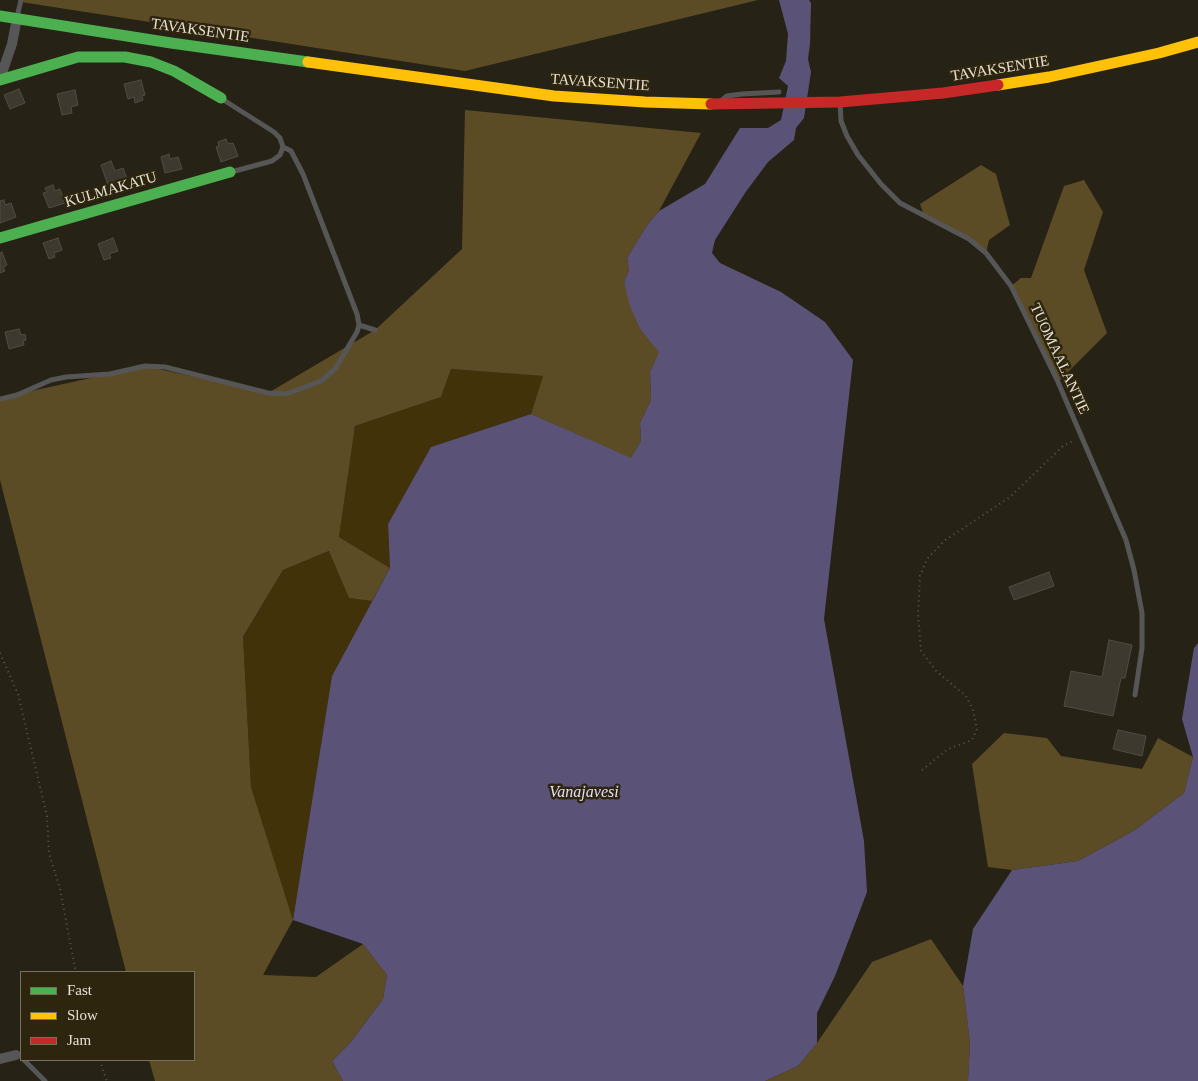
<!DOCTYPE html>
<style>
body{margin:0}
#map{position:relative;width:1198px;height:1081px;overflow:hidden;background:#272216;font-family:"Times New Roman",serif}
canvas{display:block}
.legend{position:absolute;left:20px;top:971px;width:175px;height:90px;box-sizing:border-box;background:#2e250f;border:1px solid #78705e;margin:0;padding:6px 9px;list-style:none;font-size:15px;color:#e7e1d4}
.legend li{display:flex;align-items:center;gap:10px;height:25px}
.legend b{width:25px;border:1px solid #78705e}
</style>
<div id="map">
<canvas width="1198" height="1081"></canvas>
<ul class="legend">
<li><b style="height:6px;background:#4caf50"></b>Fast</li>
<li><b style="height:6px;background:#ffc107"></b>Slow</li>
<li><b style="height:6px;background:#c62828"></b>Jam</li>
</ul>
</div>
<script>
const ctx = document.querySelector('canvas').getContext('2d');
ctx.lineJoin = 'round';
function fillPath(path, color) { ctx.fillStyle = color; ctx.fill(path, 'evenodd'); }
const poly = rows => new Path2D(rows.map(r => 'M' + r).join(''));
function trace(path, color, width, dash) { ctx.strokeStyle = color; ctx.lineWidth = width; ctx.lineCap = dash ? 'butt' : 'round'; ctx.setLineDash(dash || []); ctx.stroke(path); }
function drawText(font, color, halo, rows, align = 'center') {
  ctx.font = font + ' "Times New Roman",serif'; ctx.lineWidth = 5; ctx.setLineDash([]); ctx.textBaseline = 'middle'; ctx.strokeStyle = halo; ctx.fillStyle = color; for (const [text, x, y, turn = 0] of rows) {
    ctx.save(); ctx.translate(x, y); ctx.rotate((+turn || 0) * Math.PI / 180); ctx.textAlign = isNaN(turn) ? turn : align; if (halo) ctx.strokeText(text, 0, 0); ctx.fillText(text, 0, 0); ctx.restore();
  }
}
fillPath(poly([
 [451,369,543,376,531,414,431,447,388,524,390,568,339,537,355,426,441,397],
 [330,551,349,598,372,601,332,676,293,920,251,787,243,638,283,570]
]), '#413209');
fillPath(poly([
 [20,0,758,0,465,71,21,2],
 [465,110,701,133,659,211,647,225,627,258,629,270,624,282,640,329,660,351,650,372,651,400,640,423,641,441,631,459,531,414,543,376,451,369,441,397,355,426,339,537,390,568,372,601,349,598,329,551,283,570,243,637,251,787,293,920,263,975,316,977,363,944,387,975,383,999,350,1043,332,1061,343,1081,155,1081,149,1060,194,1060,194,972,126,972,0,480,0,398,145,366,268,393,375,330,462,249],
 [981,165,996,174,1010,225,989,240,986,253,969,239,925,218,920,204],
 [1084,180,1103,212,1084,270,1107,333,1058,382,1011,286,1021,278,1031,278,1064,186],
 [1004,733,1047,738,1061,756,1142,769,1158,738,1193,757,1184,793,1135,830,1078,861,1012,870,988,867,972,764],
 [931,939,963,986,970,1043,968,1081,765,1081,798,1066,817,1043,872,962]
]), '#5c4c25');
fillPath(poly([
 [779,0,809,0,811,3,810,44,808,59,811,72,804,118,796,128,794,140,768,162,745,193,715,240,712,253,720,263,781,292,825,322,853,360,824,619,864,841,867,892,835,976,817,1013,817,1043,798,1066,765,1081,343,1081,332,1061,350,1043,383,999,387,975,363,944,293,920,332,676,390,568,388,524,431,447,531,414,631,458,641,441,640,423,651,400,650,372,659,352,640,329,629,303,624,282,629,270,627,258,647,225,659,211,705,184,740,128,768,128,781,120,788,86,779,78,786,61,788,34],
 [1198,643,1198,1081,968,1081,970,1043,963,986,973,929,1012,870,1078,861,1135,830,1184,793,1193,757,1182,719,1194,648]
]), '#5b5377');
const building = poly([
 [141,80,145,95,142,96,143,100,135,103,134,97,128,99,124,84,141,80],
 [19,89,25,103,10,109,4,95,19,89],
 [75,90,78,105,71,107,72,113,62,115,57,94,75,90],
 [226,139,228,144,233,143,238,156,221,162,216,147,219,146,218,142,226,139],
 [169,154,170,159,178,157,182,169,165,173,161,157,169,154],
 [111,161,115,171,123,168,128,181,109,188,101,165,111,161],
 [53,185,55,191,60,189,65,203,49,208,43,193,47,192,45,188,53,185],
 [4,200,5,205,11,203,16,217,0,223,0,201,4,200],
 [58,238,62,250,54,253,55,257,49,259,43,243,58,238],
 [113,238,118,251,109,254,111,258,104,260,98,244,113,238],
 [2,252,7,265,3,267,5,271,0,273,0,253,2,252],
 [19,329,21,335,25,334,26,340,23,341,24,345,9,349,5,332,19,329],
 [1049,572,1054,586,1014,600,1009,587,1049,572],
 [1109,640,1132,645,1125,678,1121,678,1113,716,1064,706,1071,671,1102,677,1109,640],
 [1118,730,1146,736,1142,756,1113,749,1118,730]
]);
fillPath(building, '#3d392f');
trace(building, '#514c42', 1);
trace(poly([
 [0,653,18,694,47,816,49,853,60,889,75,968,77,972],
 [922,770,948,749,972,740,977,729,973,710,966,696,937,672,921,651,918,614,920,576,927,559,944,541,1010,497,1063,446,1075,440],
 [101,1060,102,1068,107,1081]
]), '#5a5856', 2, [1, 4]);
trace(poly([
 [17,17,21,0],
 [222,99,274,132,280,138,283,147,280,155,272,161,231,172],
 [722,100,727,96,742,94,779,92],
 [840,102,841,121,847,136,858,155,881,184,900,203,969,239,986,253,1011,286,1058,382,1126,540,1134,570,1142,613,1142,648,1135,695],
 [359,325,375,330],
 [0,399,17,395,51,380,66,377,110,374,145,366,165,367,268,393,286,394,321,381,335,369,357,332,359,325,357,314,303,174,291,151,283,147],
 [24,1060,45,1081]
]), '#575657', 5);
trace(poly([
 [0,79,12,44,17,18],
 [0,1059,16,1055]
]), '#575657', 10);
trace(poly([
 [0,16,171,43,308,62],
 [0,80,78,57,125,57,151,62,174,71,221,98],
 [0,238,230,172]
]), '#4caf50', 11);
trace(poly([
 [308,62,554,96,645,102,711,104],
 [998,85,1049,77,1159,53,1198,42]
]), '#ffc107', 11);
trace(poly([
 [711,104,840,102,943,93,998,85]
]), '#c62828', 11);
drawText('15px', '#e7e1d4', '#2e250f', [
 ["TAVAKSENTIE",200,31,8],
 ["TAVAKSENTIE",1000,69,-9],
 ["TAVAKSENTIE",600,83,4],
 ["KULMAKATU",111,190,-16],
 ["TUOMAALANTIE",1059,359,65]
]);
drawText('italic 16px', '#e2defa', '#2e250f', [
 ["Vanajavesi",584,793]
]);
</script>
